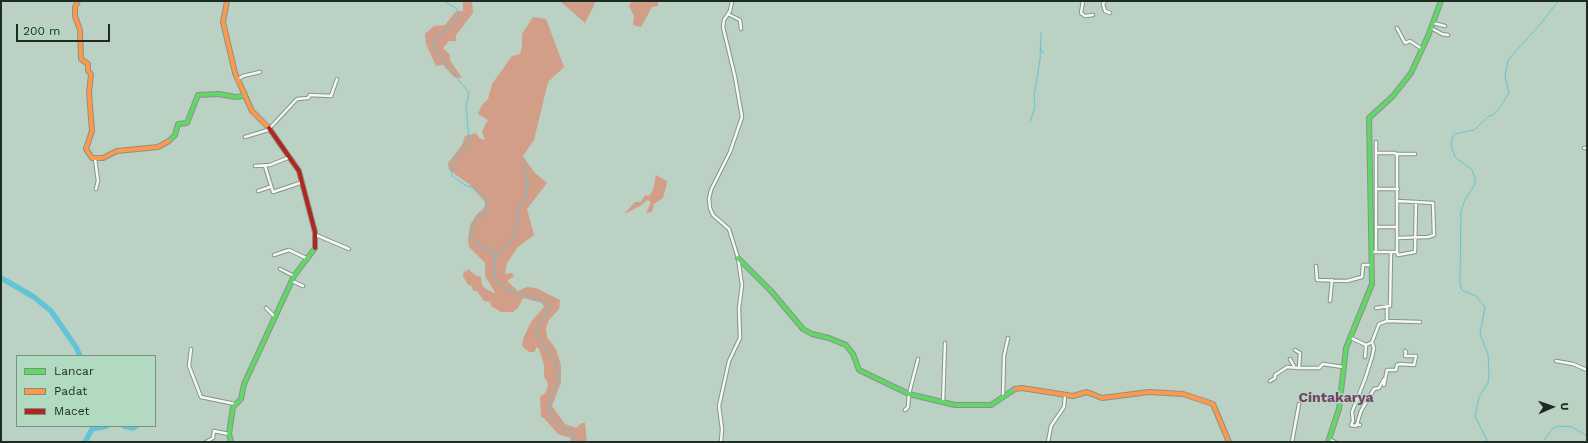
<!DOCTYPE html>
<style>
body{margin:0}
#map{position:relative;width:1588px;height:443px;overflow:hidden;background:#bbd1c3;font-family:"Work Sans",sans-serif}
canvas{display:block}
.frame{position:absolute;inset:0;border:2px solid #1c2c22;pointer-events:none}
.legend{position:absolute;left:16px;top:355px;width:140px;height:72px;box-sizing:border-box;background:#b2dac0;border:1px solid #769481;margin:0;padding:5px 7px;list-style:none;font-size:12px;color:#1c2c22}
.legend li{display:flex;align-items:center;gap:8px;height:20px}
.legend b{width:20px;border:1px solid #769481}
.north{position:absolute;left:1532px;top:387px;width:40px;height:40px;-webkit-text-stroke:3px #b2dac0;paint-order:stroke;rotate:88deg;font-size:11px;font-weight:700;line-height:16px;text-align:center;color:#1c2c22}
.north::after{content:'';display:block;margin:auto;width:14px;height:18px;background:#1c2c22;clip-path:polygon(50% 0,100% 100%,50% 72%,0 100%)}
.scale{position:absolute;left:16px;top:24px;width:94px;height:18px;box-sizing:border-box;border:2px solid #1c2c22;border-top:0;padding-left:5px;font-size:12px;line-height:14px;white-space:nowrap;color:#1c2c22;-webkit-text-stroke:3px #b2dac0;paint-order:stroke}
</style>
<div id="map">
<canvas width="1588" height="443"></canvas>
<div class="frame"></div>
<ul class="legend">
<li><b style="height:5px;background:#63d668"></b>Lancar</li>
<li><b style="height:5px;background:#ff974d"></b>Padat</li>
<li><b style="height:5px;background:#b3261e"></b>Macet</li>
</ul>
<div class="north">U</div>
<div class="scale">200 m</div>
</div>
<script>
const ctx = document.querySelector('canvas').getContext('2d');
ctx.lineJoin = 'round';
function fillPath(path, color) { ctx.fillStyle = color; ctx.fill(path, 'evenodd'); }
const poly = rows => new Path2D(rows.map(r => 'M' + r).join(''));
function trace(path, color, width, dash) { ctx.strokeStyle = color; ctx.lineWidth = width; ctx.lineCap = dash ? 'butt' : 'round'; ctx.setLineDash(dash || []); ctx.stroke(path); }
function drawText(font, color, halo, rows, align = 'center') {
  ctx.font = font + ' "Work Sans",sans-serif'; ctx.lineWidth = 3; ctx.setLineDash([]); ctx.textBaseline = 'middle'; ctx.strokeStyle = halo; ctx.fillStyle = color; for (const [text, x, y, turn = 0] of rows) {
    ctx.save(); ctx.translate(x, y); ctx.rotate((+turn || 0) * Math.PI / 180); ctx.textAlign = isNaN(turn) ? turn : align; if (halo) ctx.strokeText(text, 0, 0); ctx.fillText(text, 0, 0); ctx.restore();
  }
}
fillPath(poly([
 [463,1,472,1,473,13,456,35,456,41,449,41,443,48,450,55,450,60,462,78,454,77,443,65,436,66,426,44,425,34,434,26,445,25,456,11,463,11],
 [560,1,596,1,585,23],
 [632,1,658,1,658,6,652,7,641,27,633,25,634,16,629,6],
 [533,17,546,19,564,67,548,82,534,140,523,156,534,172,547,183,527,209,534,235,518,247,507,263,505,274,512,273,514,276,507,281,518,291,527,287,536,288,560,300,559,309,549,320,546,328,547,337,556,349,561,365,561,382,552,406,565,424,576,428,582,423,585,423,587,442,568,442,571,438,558,434,544,418,541,417,540,397,545,393,548,386,547,381,544,377,544,365,539,349,537,347,534,352,529,352,522,346,523,339,531,322,544,307,542,303,523,298,518,308,513,312,501,312,491,306,490,302,484,301,477,291,473,291,472,286,468,285,463,276,464,271,466,272,468,269,475,275,481,277,482,285,486,289,494,293,495,292,485,276,485,263,469,247,468,240,470,225,477,214,484,208,485,202,469,184,449,170,448,163,462,145,465,136,476,133,479,138,485,140,482,131,488,120,478,114,482,105,488,99,492,84,512,56,520,54,522,47,522,34],
 [656,175,667,181,667,183,663,198,654,204,652,212,646,213,651,202,647,200,640,206,624,214,635,202,641,202,645,195,649,196,653,190]
]), '#d29e87');
trace(poly([
 [444,1,457,9,459,16,448,29,435,38,435,50,469,93,466,106,469,140,468,145,456,157,451,167,452,176,465,185,476,189,487,201,485,212,474,222,471,236,479,246,494,251,495,256,494,274,496,280,503,287,515,293,533,297,547,302,549,305,547,313,536,328,538,338,554,359,558,371,557,384,550,399,549,408,550,414,561,427,573,433,573,442],
 [1040,47,1043,53],
 [1030,122,1035,107,1034,95,1040,60,1041,33],
 [496,256,513,237,516,228,518,209,527,195,528,182,523,165],
 [1488,442,1475,416,1479,397,1488,383,1489,376,1488,354,1480,334,1485,307,1476,296,1462,290,1460,284,1461,211,1465,200,1475,184,1475,179,1472,170,1455,157,1451,144,1454,134,1474,130,1489,116,1493,115,1501,106,1509,93,1505,76,1508,60,1543,21,1558,1],
 [1543,442,1552,429,1558,426,1572,427,1587,436]
]), '#63c4d5', 1);
trace(poly([
 [1,278,34,297,51,311,76,347,80,356],
 [124,426,133,428,136,426],
 [85,442,92,429,107,426]
]), '#63c4d5', 5.5);
const street = poly([
 [1083,1,1081,13,1085,16,1093,15],
 [1105,1,1103,4,1105,11,1110,13],
 [728,14,740,20,741,29],
 [1433,23,1445,26],
 [1397,28,1405,43,1410,41,1422,49],
 [1431,28,1442,34,1448,35],
 [237,80,243,76,260,72],
 [245,137,268,130,297,99,308,98,310,95,331,96,337,79],
 [1584,148,1587,148],
 [1397,154,1415,154],
 [95,159,98,181,96,189],
 [255,166,270,165,290,157],
 [265,166,273,192,303,182],
 [1376,189,1398,189],
 [258,191,270,187],
 [1376,227,1397,227],
 [316,235,349,249],
 [1397,238,1428,237,1434,235,1433,203,1398,201],
 [1371,252,1397,252,1397,155,1395,153,1376,153],
 [1376,252,1376,142],
 [1397,252,1398,255,1415,252,1416,202],
 [274,255,289,250,308,259],
 [1316,266,1317,280,1347,281,1362,277,1363,265,1372,265],
 [280,269,294,276],
 [292,281,303,286],
 [1330,301,1332,280],
 [266,308,275,317],
 [1376,308,1390,306,1391,252],
 [1387,321,1420,322],
 [1351,338,1366,345,1365,357],
 [1366,345,1372,342,1379,324,1387,321,1387,308],
 [191,349,189,366,201,397,235,404],
 [1295,350,1300,353,1299,368,1319,368,1323,364,1343,367],
 [1290,359,1294,366],
 [1556,361,1573,364,1587,370],
 [1270,381,1275,378,1275,375,1287,367,1299,368],
 [1384,385,1387,370,1396,370,1397,365,1400,364,1414,365,1416,356,1405,356,1406,352,1405,351],
 [1003,395,1004,356,1008,338],
 [943,403,945,343],
 [905,410,908,407,909,394,918,359],
 [1357,424,1356,426,1351,425,1353,421,1352,412,1365,379,1372,357,1374,348,1372,342],
 [1360,425,1357,424,1361,411,1374,389,1379,388,1384,379],
 [1329,439,1335,442],
 [206,442,213,438,214,431,229,434],
 [721,442,722,429,719,406,729,361,740,338,739,308,742,285,738,258,729,229,713,215,710,208,709,199,711,190,730,152,742,117,735,77,723,27,724,20,730,11,732,1],
 [1048,442,1051,426,1064,407,1065,395],
 [1292,442,1299,404]
]);
const fast = poly([
 [169,141,175,135,178,124,187,123,198,95,219,94,235,97,244,96],
 [738,258,771,291,803,329,812,334,829,338,846,345,853,354,859,370,909,394,955,405,991,405,1015,389],
 [231,442,229,434,233,407,241,399,244,384,294,276,315,248],
 [1328,442,1339,409,1346,348,1372,284,1369,118,1393,96,1411,73,1428,36,1441,1]
]);
const slow = poly([
 [78,1,75,7,75,16,80,30,81,59,88,64,88,71,91,74,89,93,92,131,86,149,92,158,103,158,117,151,158,147,169,141],
 [227,1,223,22,235,73,252,111,269,128],
 [1015,389,1022,388,1073,396,1087,392,1102,398,1149,392,1183,394,1213,404,1229,442]
]);
const jam = poly([
 [269,128,299,171,315,232,315,248]
]);
trace(street, '#85958a', 4.5);
trace(fast, '#85958a', 6);
trace(slow, '#85958a', 6);
trace(jam, '#85958a', 6);
trace(street, '#f5f8f6', 2.5);
trace(fast, '#63d668', 4);
trace(slow, '#ff974d', 4);
trace(jam, '#b3261e', 4);
drawText('bold 14px', '#7a406c', '#b2dac0', [
 ["Cintakarya",1336,398]
]);
</script>
